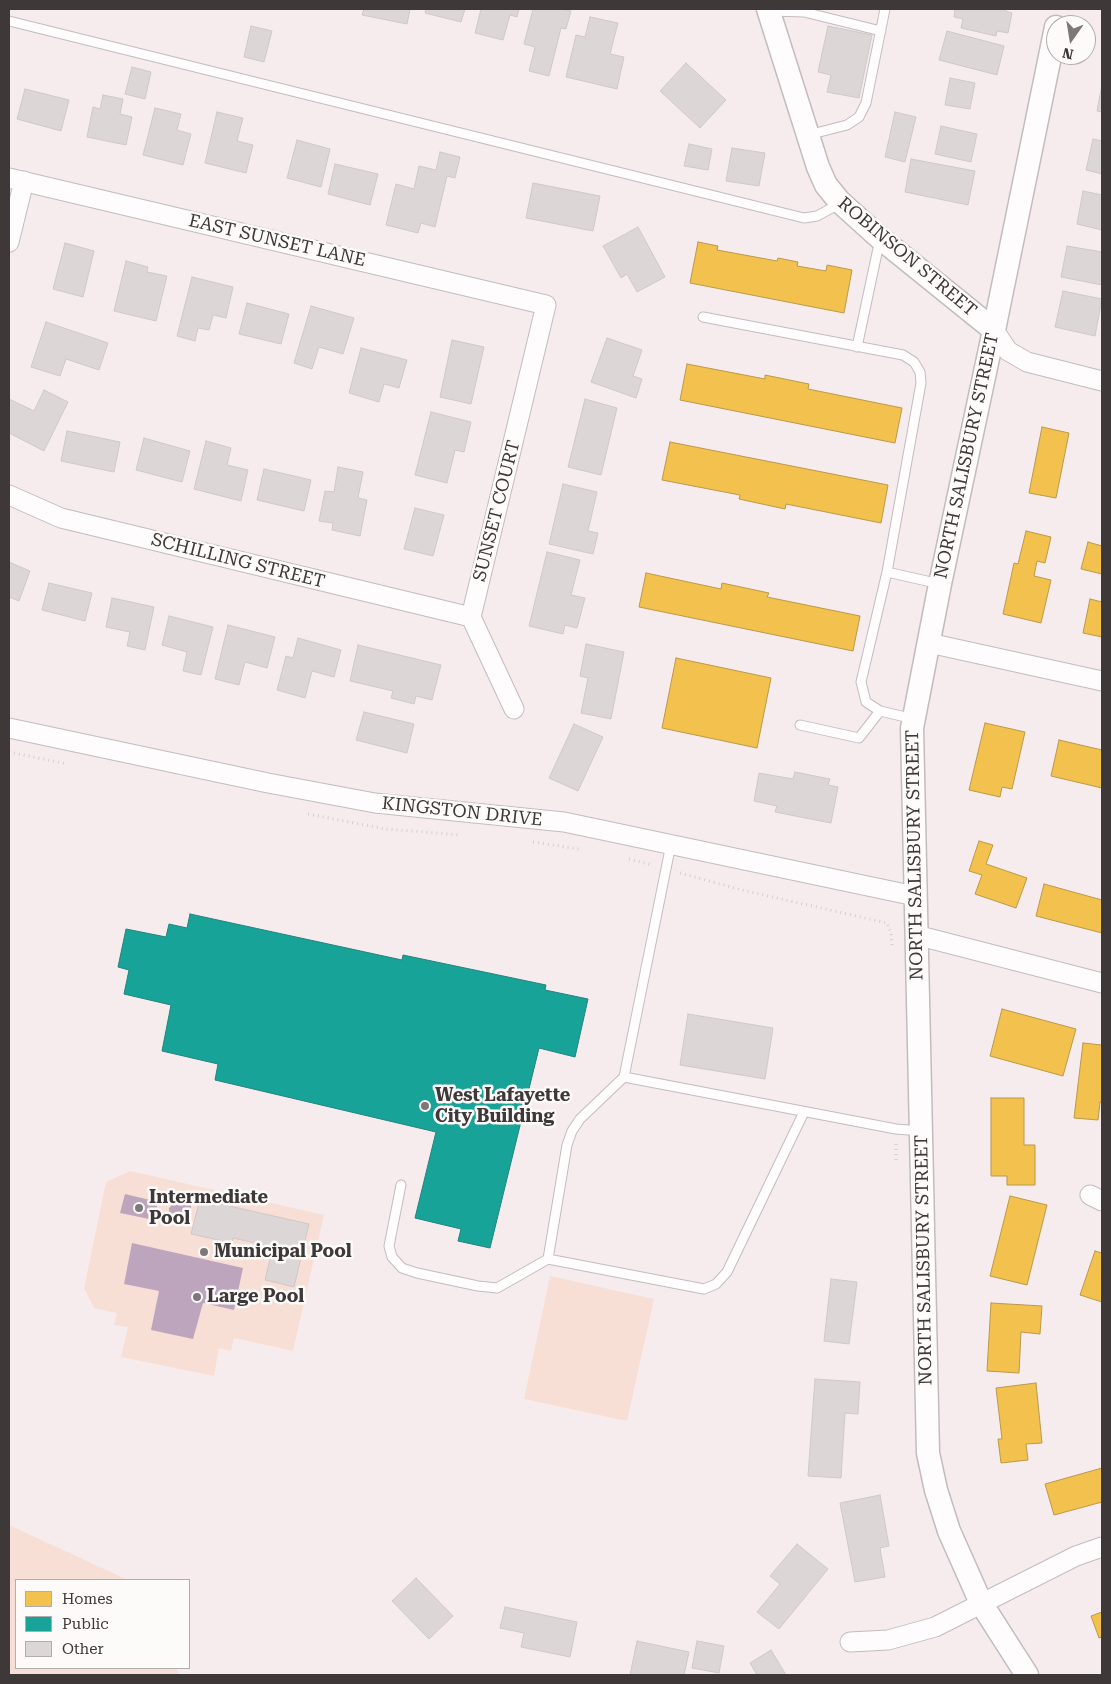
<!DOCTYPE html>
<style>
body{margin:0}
#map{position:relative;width:1111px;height:1684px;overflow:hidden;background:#f6ecee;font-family:"Roboto Serif",serif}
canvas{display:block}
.frame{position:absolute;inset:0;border:10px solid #3e3839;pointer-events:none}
.legend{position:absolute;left:15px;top:1579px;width:175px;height:90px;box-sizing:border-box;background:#fdfafa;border:1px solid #b1acad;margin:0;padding:6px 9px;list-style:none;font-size:15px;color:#3e3839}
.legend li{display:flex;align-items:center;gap:10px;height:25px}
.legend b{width:25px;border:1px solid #b1acad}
.north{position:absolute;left:1046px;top:15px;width:50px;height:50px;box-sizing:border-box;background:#fdfafa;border:1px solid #b1acad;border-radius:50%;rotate:193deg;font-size:14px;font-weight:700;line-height:20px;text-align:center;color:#3e3839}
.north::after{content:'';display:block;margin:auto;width:18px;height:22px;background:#7e7778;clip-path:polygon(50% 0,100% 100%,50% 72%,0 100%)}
</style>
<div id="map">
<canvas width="1111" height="1684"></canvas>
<div class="frame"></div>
<ul class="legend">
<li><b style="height:14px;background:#f2c14e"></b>Homes</li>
<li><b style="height:14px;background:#17a398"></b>Public</li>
<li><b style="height:14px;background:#ddd6d7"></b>Other</li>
</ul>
<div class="north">N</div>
</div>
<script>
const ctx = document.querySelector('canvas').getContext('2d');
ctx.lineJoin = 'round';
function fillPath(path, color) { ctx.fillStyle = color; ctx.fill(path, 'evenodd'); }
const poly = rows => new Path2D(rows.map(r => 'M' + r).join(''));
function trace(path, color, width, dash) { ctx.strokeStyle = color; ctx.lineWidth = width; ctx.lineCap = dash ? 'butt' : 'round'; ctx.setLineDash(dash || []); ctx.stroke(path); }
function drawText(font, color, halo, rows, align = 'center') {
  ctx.font = font + ' "Roboto Serif",serif'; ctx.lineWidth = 5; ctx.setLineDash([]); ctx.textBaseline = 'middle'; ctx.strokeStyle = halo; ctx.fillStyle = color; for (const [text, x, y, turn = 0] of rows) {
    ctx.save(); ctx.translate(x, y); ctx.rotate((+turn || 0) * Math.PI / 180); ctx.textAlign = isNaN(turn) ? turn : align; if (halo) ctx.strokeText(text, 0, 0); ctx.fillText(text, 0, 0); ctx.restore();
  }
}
fillPath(poly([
 [130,1171,324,1215,293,1351,234,1338,231,1351,219,1348,214,1376,121,1357,128,1327,114,1325,117,1313,94,1308,84,1288,106,1182],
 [550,1276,654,1299,627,1421,524,1399],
 [9,1525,128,1580,16,1580,16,1668,176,1668,179,1675,9,1675]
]), '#f8dfd5');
fillPath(poly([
 [125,1194,158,1202,154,1220,120,1213],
 [184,1198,191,1205,191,1212,185,1223,177,1223,170,1219,169,1208,177,1200],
 [132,1243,243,1268,234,1310,203,1303,193,1339,151,1330,159,1291,124,1284]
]), '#bda5be');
const homes = poly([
 [698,242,718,246,717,250,777,261,778,258,798,262,797,266,826,271,827,265,852,270,844,313,690,283,698,242],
 [687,364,765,379,765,375,809,384,808,389,902,408,895,443,680,400,687,364],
 [1042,427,1069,433,1056,498,1029,493,1042,427],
 [670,442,888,485,881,523,786,504,785,509,739,499,740,495,662,480,670,442],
 [1026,531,1051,537,1045,563,1037,561,1034,576,1051,580,1041,623,1003,614,1014,563,1018,564,1026,531],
 [1088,542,1102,546,1102,574,1081,569,1088,542],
 [646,573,721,589,722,583,769,593,767,597,860,616,853,651,639,607,646,573],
 [1090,599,1102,602,1102,637,1083,633,1090,599],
 [676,658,771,678,757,748,662,728,676,658],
 [985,723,1025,732,1012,789,1002,787,1000,797,969,790,985,723],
 [1059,740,1102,750,1102,788,1051,776,1059,740],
 [979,841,993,845,986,864,1027,878,1016,908,975,894,982,875,969,871,979,841],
 [1044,884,1102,900,1102,933,1036,916,1044,884],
 [1002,1009,1076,1029,1063,1076,990,1056,1002,1009],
 [1083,1043,1102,1045,1102,1102,1100,1102,1098,1120,1074,1118,1083,1043],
 [991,1098,1024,1098,1024,1145,1035,1145,1035,1185,1007,1185,1007,1176,991,1176,991,1098],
 [1010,1196,1047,1205,1027,1285,990,1276,1010,1196],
 [1095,1251,1102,1253,1102,1302,1080,1295,1095,1251],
 [991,1303,1042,1306,1040,1334,1021,1332,1019,1373,987,1371,991,1303],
 [1036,1383,1042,1443,1026,1444,1028,1460,1001,1463,998,1439,1002,1439,996,1388,1036,1383],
 [1102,1468,1102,1502,1054,1515,1045,1484,1102,1468],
 [1102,1612,1102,1637,1099,1638,1091,1616,1102,1612]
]);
fillPath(homes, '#f2c14e');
trace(homes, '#bc9848', 1);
const public = poly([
 [190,914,402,960,403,955,546,985,545,990,588,999,575,1057,539,1048,490,1248,458,1241,461,1229,415,1218,436,1132,215,1080,218,1064,162,1051,171,1005,124,994,129,970,118,967,126,929,166,937,169,924,187,928,190,914]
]);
fillPath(public, '#17a398');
trace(public, '#23837c', 1);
const building = poly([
 [364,9,410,9,407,24,362,15,364,9],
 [426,9,465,9,461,22,425,13,426,9],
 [481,9,519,9,517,17,510,15,503,40,475,33,481,9],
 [533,9,561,9,571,11,566,29,561,28,549,76,529,71,535,47,524,44,533,9],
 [955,9,1005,9,1005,11,1012,13,1008,33,997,31,996,36,961,28,963,19,954,17,955,9],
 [590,17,618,23,610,54,624,57,617,89,566,77,576,35,585,37,590,17],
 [251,26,272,31,264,62,244,57,251,26],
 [828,26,872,35,859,98,827,92,831,75,818,72,828,26],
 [947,31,1004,46,997,75,939,60,947,31],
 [686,63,726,100,700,128,660,91,686,63],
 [132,67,151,72,145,99,125,94,132,67],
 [950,78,975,83,970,109,945,105,950,78],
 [1102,85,1102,112,1097,111,1102,85],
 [25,89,69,100,61,131,17,119,25,89],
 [103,95,123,99,120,114,132,117,126,145,87,137,93,107,100,109,103,95],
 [155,108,181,114,177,130,191,134,183,165,143,155,155,108],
 [217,112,243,118,237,141,253,145,246,173,205,163,217,112],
 [895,112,916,117,905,162,885,157,895,112],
 [941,126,977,134,971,162,935,154,941,126],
 [1093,139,1102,141,1102,174,1086,170,1093,139],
 [297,140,330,149,321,187,287,178,297,140],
 [689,144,712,149,708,170,684,166,689,144],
 [732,148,765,153,759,186,726,181,732,148],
 [440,152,460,157,455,178,447,176,435,227,421,223,418,233,386,225,396,184,414,189,419,166,436,170,440,152],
 [911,159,975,171,968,205,905,192,911,159],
 [335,164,378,174,370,205,328,194,335,164],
 [533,183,600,196,593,231,526,218,533,183],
 [1083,191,1102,195,1102,230,1077,224,1083,191],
 [638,227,665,277,637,292,627,274,621,278,603,246,638,227],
 [65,243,94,251,83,297,53,289,65,243],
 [1067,246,1102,252,1102,285,1061,277,1067,246],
 [126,261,148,267,147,272,167,276,156,321,114,311,126,261],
 [192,277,233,287,226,318,213,315,209,330,198,328,195,341,177,336,192,277],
 [1063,291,1102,299,1095,336,1055,327,1063,291],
 [247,303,289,314,281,344,239,334,247,303],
 [311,306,354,318,343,354,319,347,312,369,294,363,311,306],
 [46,322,108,343,99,370,66,359,60,376,31,367,46,322],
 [607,338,642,350,633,376,642,379,636,398,591,382,607,338],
 [452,340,484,347,471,404,440,397,452,340],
 [361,348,407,360,399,388,384,384,379,402,349,393,361,348],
 [44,390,68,402,44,451,9,433,9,399,34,411,44,390],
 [585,399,617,408,601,475,568,467,585,399],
 [431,412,471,422,464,452,455,450,447,483,415,475,431,412],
 [67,431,120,442,114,472,61,461,67,431],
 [144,438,190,451,182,482,136,470,144,438],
 [206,441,231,448,227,465,248,470,241,501,194,489,206,441],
 [338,467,363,472,358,498,367,500,360,536,332,530,333,523,319,521,325,491,334,492,338,467],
 [264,469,311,480,304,511,257,500,264,469],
 [563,484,597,492,588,531,598,533,593,554,549,544,563,484],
 [415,508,444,515,433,556,404,549,415,508],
 [547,552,580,560,571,595,585,598,577,628,565,625,563,634,529,626,547,552],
 [9,562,30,571,19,601,9,597,9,562],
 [49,583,92,593,85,621,42,610,49,583],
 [112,598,154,607,145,650,127,646,130,632,106,627,112,598],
 [169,616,213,627,201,675,183,671,187,652,162,645,169,616],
 [228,625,275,637,267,668,245,662,239,685,215,679,228,625],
 [298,638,341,650,334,677,312,671,305,698,277,690,286,656,293,658,298,638],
 [586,644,624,652,611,719,581,713,588,678,580,676,586,644],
 [358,645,441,665,432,700,416,696,414,704,391,698,393,691,350,681,358,645],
 [364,712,414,724,407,753,356,740,364,712],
 [574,724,603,737,578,791,549,778,574,724],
 [795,772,830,779,828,785,838,787,831,823,775,812,777,806,754,801,759,773,793,779,795,772],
 [688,1014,773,1028,765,1079,680,1065,688,1014],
 [199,1203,215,1206,216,1203,309,1224,294,1287,265,1280,272,1251,268,1246,233,1238,232,1243,191,1234,199,1203],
 [831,1279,857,1282,849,1344,824,1341,831,1279],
 [815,1379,860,1382,858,1414,845,1413,841,1478,808,1476,815,1379],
 [880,1495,889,1546,880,1548,885,1577,855,1582,840,1503,880,1495],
 [797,1544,828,1569,779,1629,757,1612,780,1584,770,1576,797,1544],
 [416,1578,453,1616,429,1639,392,1601,416,1578],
 [505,1607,577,1622,570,1657,521,1647,524,1633,500,1628,505,1607],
 [637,1641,689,1652,684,1675,630,1675,637,1641],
 [697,1641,724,1646,719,1673,692,1668,697,1641],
 [771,1650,786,1675,757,1675,750,1663,771,1650]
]);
fillPath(building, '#ddd6d7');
trace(building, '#cfc8c9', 1);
const service = poly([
 [771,11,804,12,881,31],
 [9,21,804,218,817,216,841,203],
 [808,135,847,125,859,117,866,103,885,9],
 [703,317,903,355,914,362,920,372,921,383,887,572,861,682,866,702,880,711,914,719],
 [857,347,880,239],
 [887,572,940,584],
 [800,725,859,738,880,711],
 [671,844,624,1077,896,1129,921,1131],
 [624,1077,580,1119,572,1131,567,1145,548,1259,704,1289,716,1284,727,1272,804,1112],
 [401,1185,389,1246,392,1257,402,1268,417,1273,478,1286,497,1288,548,1259]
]);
const minor = poly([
 [9,178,546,305,471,617,514,709],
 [9,242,24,181],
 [994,330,1008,351,1027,362,1102,381],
 [9,495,61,518,471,617],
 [929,643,1102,681],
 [9,728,268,783,375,803,564,822,915,896],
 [916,935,1102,983],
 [1090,1195,1102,1201],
 [850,1642,888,1640,935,1627,1076,1556,1102,1547]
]);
const tertiary = poly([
 [768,9,818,167,826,185,839,201,880,238,994,330],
 [1027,1675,981,1603,949,1531,936,1490,928,1453,912,728,940,584,994,330,1056,27]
]);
trace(service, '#c3bcbe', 11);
trace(minor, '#c3bcbe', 21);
trace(tertiary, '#c3bcbe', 25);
trace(poly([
 [9,752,67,764],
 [308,814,386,829,460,835],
 [533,842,579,849],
 [629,859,652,865],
 [680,873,742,890,887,923,891,933,892,947],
 [896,1160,896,1144]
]), '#d2cfcf', 3, [1, 4]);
trace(service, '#fefcfc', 9);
trace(minor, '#fefcfc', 19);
trace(tertiary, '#fefcfc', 22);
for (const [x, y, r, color] of [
 [425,1106,5,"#7e7778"],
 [139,1208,5,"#7e7778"],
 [204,1252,5,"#7e7778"],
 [197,1297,5,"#7e7778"]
]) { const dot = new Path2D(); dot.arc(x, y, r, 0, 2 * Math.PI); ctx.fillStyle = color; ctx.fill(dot); trace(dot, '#fdfafa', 2); }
drawText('18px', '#3e3839', '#fdfafa', [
 ["EAST SUNSET LANE",277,241,13],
 ["ROBINSON STREET",907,257,40],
 ["NORTH SALISBURY STREET",967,456,-78],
 ["SUNSET COURT",497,511,-76],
 ["SCHILLING STREET",238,561,14],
 ["KINGSTON DRIVE",462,812,6],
 ["NORTH SALISBURY STREET",915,855,-91],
 ["NORTH SALISBURY STREET",924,1260,-91]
]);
drawText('bold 18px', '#3e3839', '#fdfafa', [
 ["West Lafayette",435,1096],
 ["City Building",435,1117],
 ["Intermediate",149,1198],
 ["Pool",149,1219],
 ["Municipal Pool",214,1252],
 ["Large Pool",207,1297]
], 'left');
</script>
